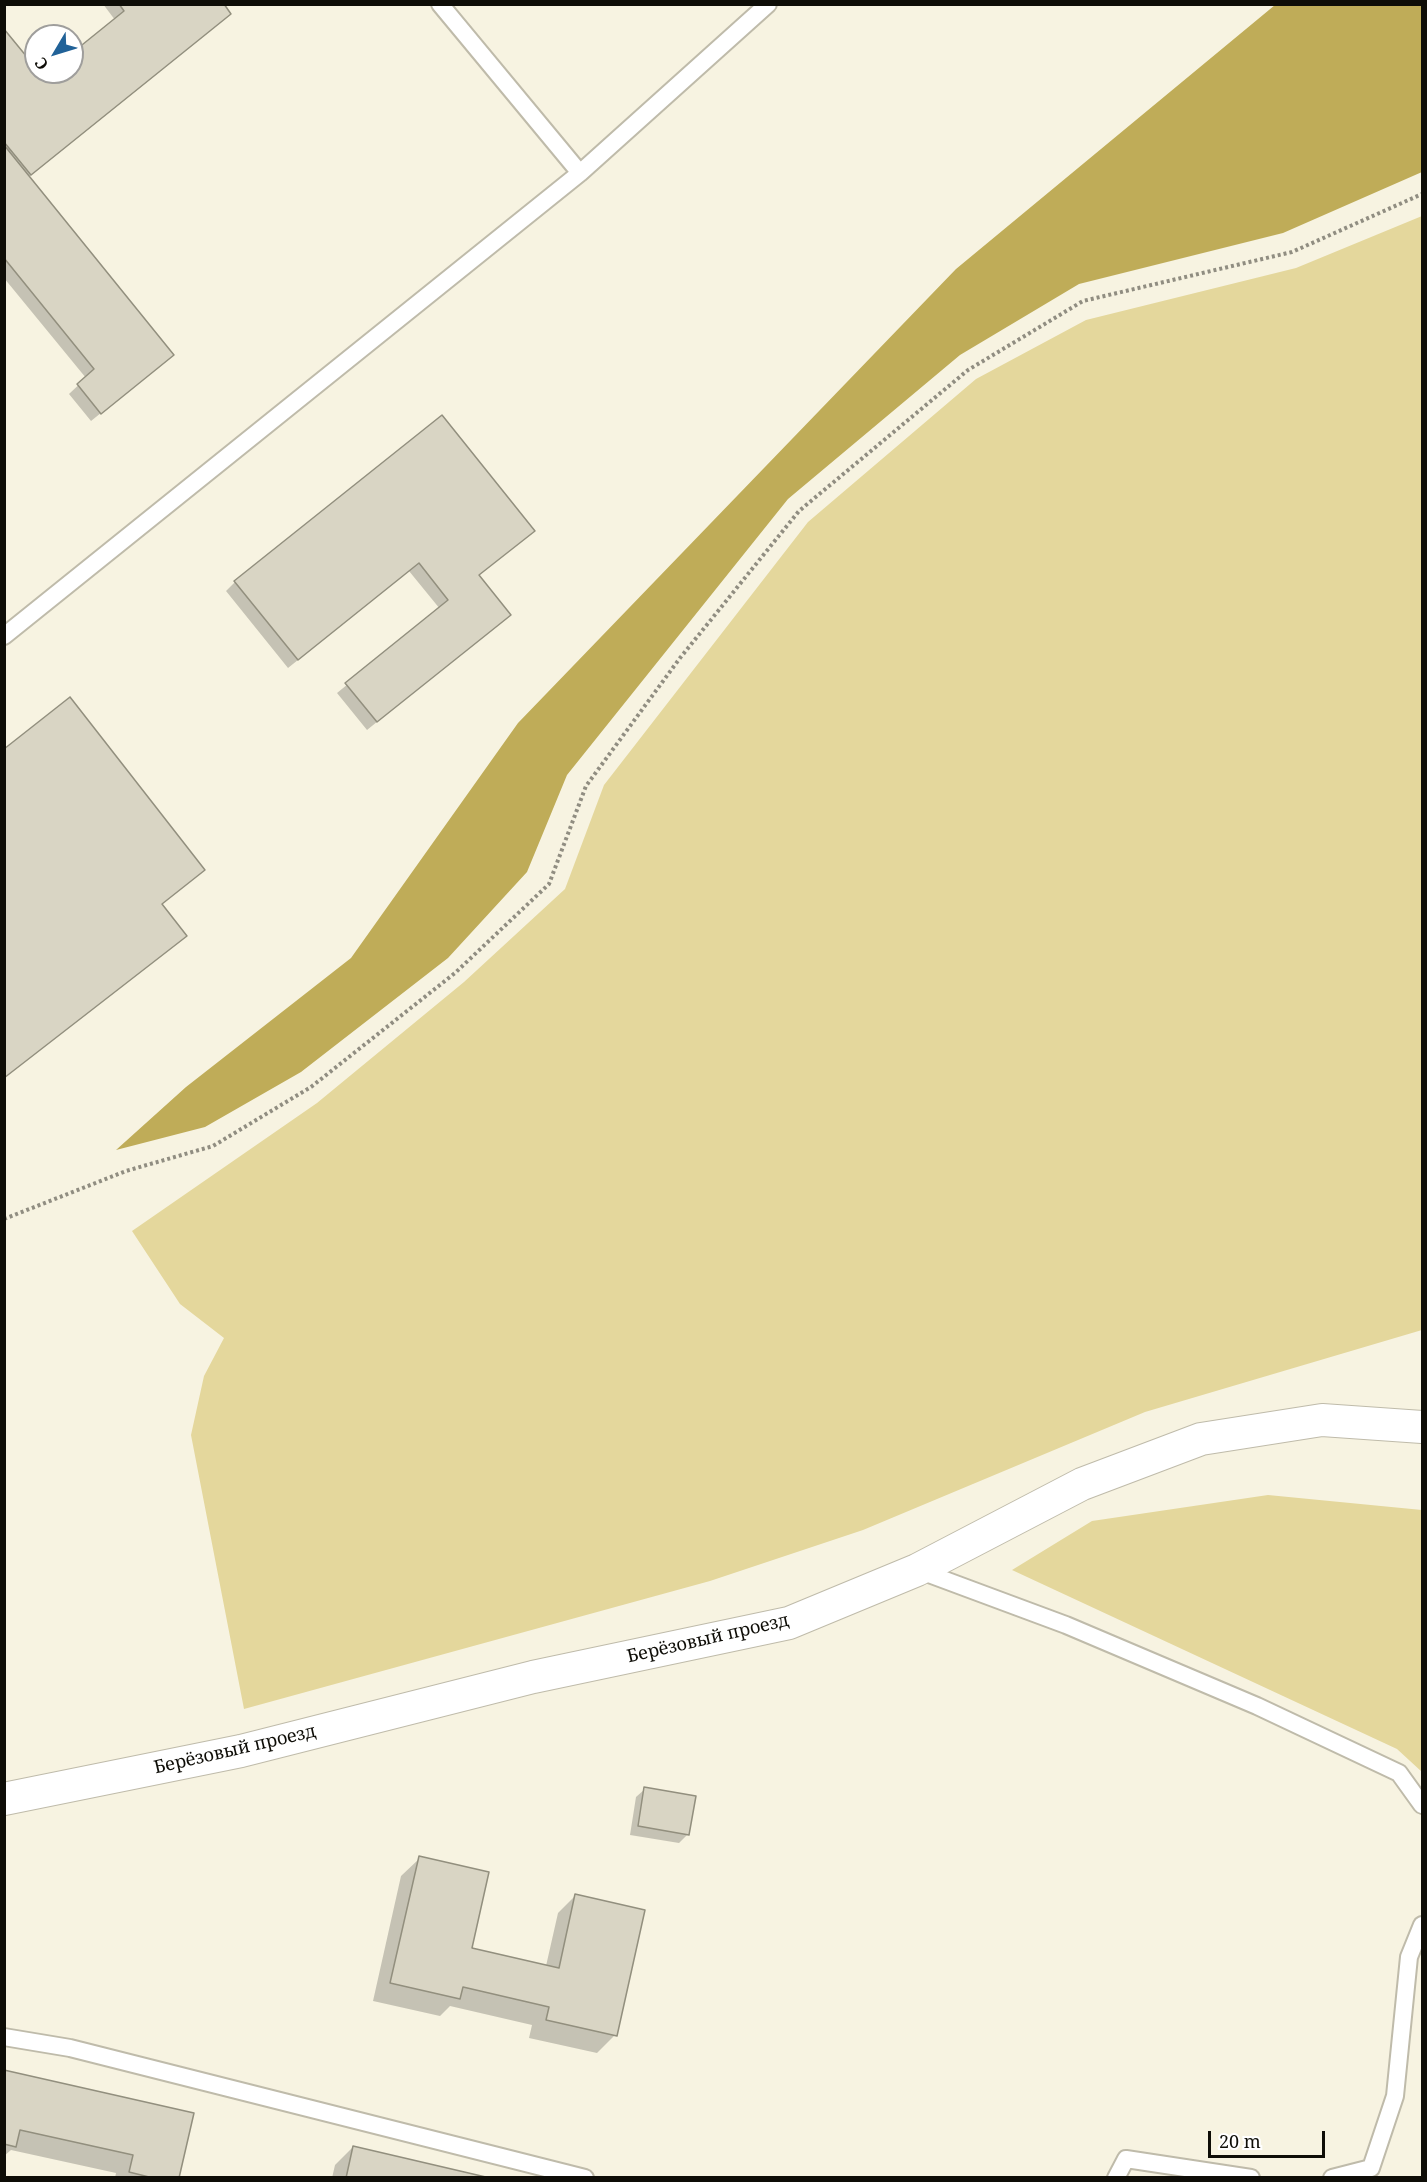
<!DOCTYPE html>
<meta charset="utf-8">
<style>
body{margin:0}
#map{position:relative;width:1427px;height:2182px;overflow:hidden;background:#f7f3e1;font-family:"Noto Serif",serif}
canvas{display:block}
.frame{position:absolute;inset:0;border:6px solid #0e0d07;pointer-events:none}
.north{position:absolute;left:24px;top:24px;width:60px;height:60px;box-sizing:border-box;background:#fff;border:2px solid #9f9e9c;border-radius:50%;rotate:232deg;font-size:16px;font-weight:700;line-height:24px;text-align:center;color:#0e0d07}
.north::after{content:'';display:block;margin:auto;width:21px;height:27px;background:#216298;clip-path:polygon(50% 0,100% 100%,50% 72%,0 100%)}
.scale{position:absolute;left:1208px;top:2131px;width:117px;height:27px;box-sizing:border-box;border:3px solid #0e0d07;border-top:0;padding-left:8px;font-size:18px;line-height:21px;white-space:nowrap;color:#0e0d07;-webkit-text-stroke:4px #fff;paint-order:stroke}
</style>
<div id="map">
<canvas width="1427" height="2182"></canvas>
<div class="frame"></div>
<div class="north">С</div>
<div class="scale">20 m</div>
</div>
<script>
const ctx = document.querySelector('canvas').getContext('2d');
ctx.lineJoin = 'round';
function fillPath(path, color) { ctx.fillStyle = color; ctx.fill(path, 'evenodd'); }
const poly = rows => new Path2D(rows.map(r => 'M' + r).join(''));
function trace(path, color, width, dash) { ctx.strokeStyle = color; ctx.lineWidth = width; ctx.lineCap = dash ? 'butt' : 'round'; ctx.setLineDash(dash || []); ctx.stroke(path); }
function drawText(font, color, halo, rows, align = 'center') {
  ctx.font = font + ' "Noto Serif",serif'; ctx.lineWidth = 6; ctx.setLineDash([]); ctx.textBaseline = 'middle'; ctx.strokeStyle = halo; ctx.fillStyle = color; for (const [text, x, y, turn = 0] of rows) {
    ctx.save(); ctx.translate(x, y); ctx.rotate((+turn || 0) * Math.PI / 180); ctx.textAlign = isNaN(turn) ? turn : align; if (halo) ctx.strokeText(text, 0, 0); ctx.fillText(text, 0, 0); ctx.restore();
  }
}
fillPath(poly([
 [1422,216,1422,1330,1145,1412,863,1530,710,1581,244,1709,191,1435,204,1376,224,1338,180,1304,132,1231,317,1103,464,982,565,889,604,785,808,522,976,379,1086,320,1296,268],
 [1268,1495,1422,1510,1422,1772,1397,1749,1012,1570,1092,1521]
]), '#e4d79c');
fillPath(poly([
 [1275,5,1422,5,1422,172,1283,233,1079,284,960,355,788,499,567,775,527,872,448,958,301,1072,205,1127,116,1150,186,1087,351,958,518,723,956,269]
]), '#bfac58');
fillPath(poly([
 [103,4,222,4,221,22,29,177,163,363,91,421,69,394,86,378,4,278,4,31,42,78,50,72,72,72,72,55,115,20],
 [524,539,478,576,509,615,367,730,337,693,440,609,409,571,288,668,226,591,235,582],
 [4,750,203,870,161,905,185,936,4,1078],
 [645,1789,688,1834,679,1843,630,1835,636,1797],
 [420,1858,470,1949,546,1966,558,1913,576,1895,615,2035,597,2053,529,2038,532,2025,450,2006,440,2016,373,2001,401,1876],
 [4,2071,178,2178,115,2178,116,2173,11,2150,4,2156],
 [353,2147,484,2178,332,2178,335,2165]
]), '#0003');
const building = poly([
 [119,4,224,4,231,14,31,175,4,142,4,29,36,68,36,72,43,76,48,72,72,72,72,53,124,11,119,4],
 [4,145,174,355,101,414,77,384,94,369,4,258,4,145],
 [442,415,535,531,479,575,511,615,377,722,345,683,448,600,419,563,298,660,234,581,442,415],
 [70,697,205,870,162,904,187,936,4,1078,4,749,70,697],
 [644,1787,696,1796,689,1835,638,1826,644,1787],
 [419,1856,489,1872,472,1948,559,1968,575,1894,645,1910,617,2036,546,2020,549,2007,463,1987,460,1999,390,1983,419,1856],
 [4,2070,194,2113,179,2178,153,2178,129,2172,133,2155,20,2130,16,2147,4,2144,4,2070],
 [353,2146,490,2178,346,2178,353,2146]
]);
fillPath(building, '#d9d5c4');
trace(building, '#928f7e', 1.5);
const service = poly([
 [440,4,580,173],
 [4,636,580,173,768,4],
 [918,1570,1066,1625,1257,1706,1399,1773,1422,1805],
 [4,2037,70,2048,585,2178],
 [1116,2178,1126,2159,1251,2178],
 [1332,2178,1371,2168,1395,2096,1409,1957,1422,1925]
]);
const minor = poly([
 [4,1799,241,1751,533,1677,789,1623,917,1570,1082,1484,1201,1439,1322,1420,1422,1427]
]);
trace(service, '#bfbbaa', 20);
trace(minor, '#bfbbaa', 34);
trace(poly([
 [4,1219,126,1171,213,1146,311,1087,455,973,549,884,586,786,680,658,799,511,968,370,1083,301,1292,252,1422,194]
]), '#908d81', 4, [3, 3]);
trace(service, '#fff', 16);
trace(minor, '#fff', 32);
drawText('18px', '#0e0d07', '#fff', [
 ["Берёзовый проезд",708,1639,-13],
 ["Берёзовый проезд",235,1750,-13]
]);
</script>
